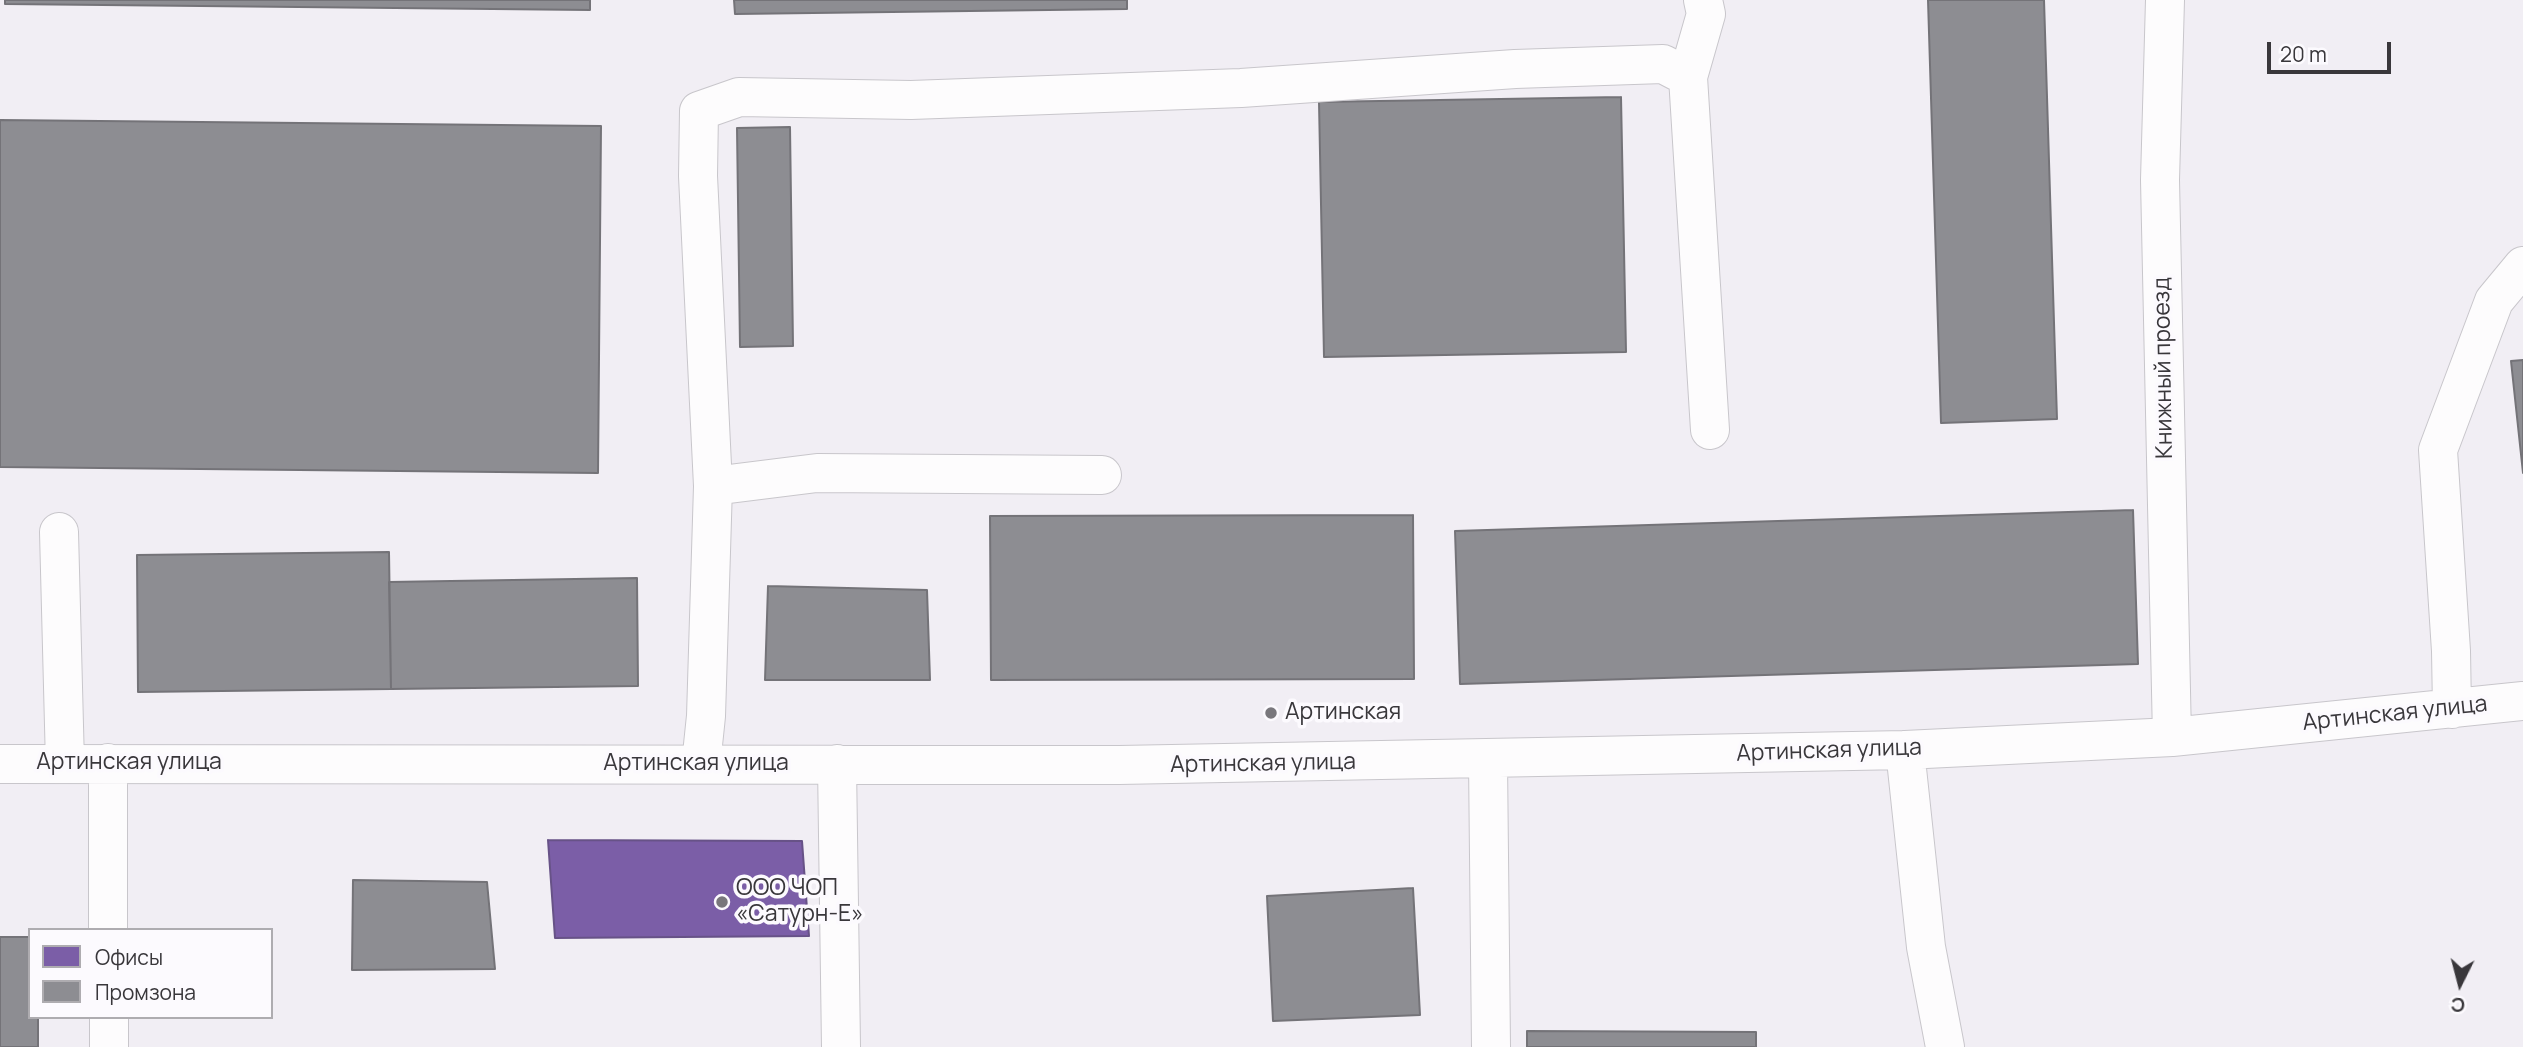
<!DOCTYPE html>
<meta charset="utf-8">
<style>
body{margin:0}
#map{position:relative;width:2523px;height:1047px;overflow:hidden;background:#f1eef4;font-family:Manrope,sans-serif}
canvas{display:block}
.legend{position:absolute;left:28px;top:928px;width:245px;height:91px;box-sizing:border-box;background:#fcfafe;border:2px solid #aeacb0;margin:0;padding:9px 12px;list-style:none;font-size:21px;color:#39373b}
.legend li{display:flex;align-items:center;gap:14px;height:35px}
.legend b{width:35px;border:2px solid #aeacb0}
.north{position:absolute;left:2425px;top:949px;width:70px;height:70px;-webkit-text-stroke:5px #fcfafe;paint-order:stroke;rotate:186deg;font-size:19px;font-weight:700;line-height:28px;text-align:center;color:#39373b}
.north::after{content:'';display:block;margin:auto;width:24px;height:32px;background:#39373b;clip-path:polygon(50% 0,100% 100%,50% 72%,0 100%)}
.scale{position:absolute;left:2267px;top:42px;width:124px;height:32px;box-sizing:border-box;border:4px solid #39373b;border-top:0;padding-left:9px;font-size:21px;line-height:24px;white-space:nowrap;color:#39373b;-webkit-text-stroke:5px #fcfafe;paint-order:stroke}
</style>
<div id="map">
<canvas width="2523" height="1047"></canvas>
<ul class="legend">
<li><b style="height:19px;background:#7b5ea7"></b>Офисы</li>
<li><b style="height:19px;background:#8d8d92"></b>Промзона</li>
</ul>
<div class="north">С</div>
<div class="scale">20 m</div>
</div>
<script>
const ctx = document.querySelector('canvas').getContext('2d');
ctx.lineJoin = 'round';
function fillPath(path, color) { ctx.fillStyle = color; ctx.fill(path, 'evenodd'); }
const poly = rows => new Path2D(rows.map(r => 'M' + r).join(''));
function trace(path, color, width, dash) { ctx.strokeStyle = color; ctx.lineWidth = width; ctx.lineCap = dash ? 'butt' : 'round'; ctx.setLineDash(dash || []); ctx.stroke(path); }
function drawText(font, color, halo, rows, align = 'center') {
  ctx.font = font + ' Manrope,sans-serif'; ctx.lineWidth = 7; ctx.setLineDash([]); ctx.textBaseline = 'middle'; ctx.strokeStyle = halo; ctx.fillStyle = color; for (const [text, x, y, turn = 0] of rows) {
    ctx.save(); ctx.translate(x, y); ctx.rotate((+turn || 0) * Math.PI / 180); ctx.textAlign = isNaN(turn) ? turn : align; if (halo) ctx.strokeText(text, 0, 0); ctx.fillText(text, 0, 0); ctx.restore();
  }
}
const offices = poly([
 [548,840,802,841,809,936,555,938,548,840]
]);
fillPath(offices, '#7b5ea7');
trace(offices, '#675287', 2);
const industry = poly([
 [5,0,590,0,590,10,5,4,5,0],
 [734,0,1127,0,1127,9,735,14,734,0],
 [1928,0,2044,0,2057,419,1941,423,1928,0],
 [1621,97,1626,352,1324,357,1319,102,1621,97],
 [0,120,601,126,598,473,0,467,0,120],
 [790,127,793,346,740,347,737,128,790,127],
 [2523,360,2523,473,2511,361,2523,360],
 [2133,510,2138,664,1460,684,1455,531,2133,510],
 [1413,515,1414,679,991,680,990,516,1413,515],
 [389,552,391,689,138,692,137,555,389,552],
 [637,578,638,686,391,689,389,582,637,578],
 [768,586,927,590,930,680,765,680,768,586],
 [353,880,487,882,495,969,352,970,353,880],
 [1413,888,1420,1015,1273,1021,1267,896,1413,888],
 [0,937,30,937,30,1017,38,1017,38,1047,0,1047,0,937],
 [1527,1031,1756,1032,1756,1047,1527,1047,1527,1031]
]);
fillPath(industry, '#8d8d92');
trace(industry, '#747378', 2);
const minor = poly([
 [2165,0,2160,180,2172,737],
 [1688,77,1706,14,1703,0],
 [713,486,817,473,1102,475],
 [59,532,65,764],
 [2452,709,2451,651,2438,450,2494,301,2523,266],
 [1905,750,1926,947,1945,1047],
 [1488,760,1491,1047],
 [108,763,108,930],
 [0,764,1119,765,1905,750,2172,737,2523,701],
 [701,764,706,716,713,486,698,176,699,111,739,97,911,100,1241,88,1515,69,1663,64,1688,77,1710,430],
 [837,764,841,1047],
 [109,1017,109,1047]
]);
trace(minor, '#c8c6cb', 40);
trace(minor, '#fdfcfd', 38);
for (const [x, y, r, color] of [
 [1271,713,7,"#79777c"],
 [722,902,7,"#79777c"]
]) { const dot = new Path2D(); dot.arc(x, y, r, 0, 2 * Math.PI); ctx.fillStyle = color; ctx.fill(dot); trace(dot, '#fcfafe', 2.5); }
drawText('23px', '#39373b', '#fcfafe', [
 ["Книжный проезд",2164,368,-91],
 ["Артинская улица",2395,714,-6],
 ["Артинская улица",1829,751,-2],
 ["Артинская улица",129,763],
 ["Артинская улица",696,764],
 ["Артинская улица",1263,764,-1]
]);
drawText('23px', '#39373b', '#fcfafe', [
 ["Артинская",1285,713],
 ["ООО ЧОП",736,889],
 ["«Сатурн-Е»",736,915]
], 'left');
</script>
